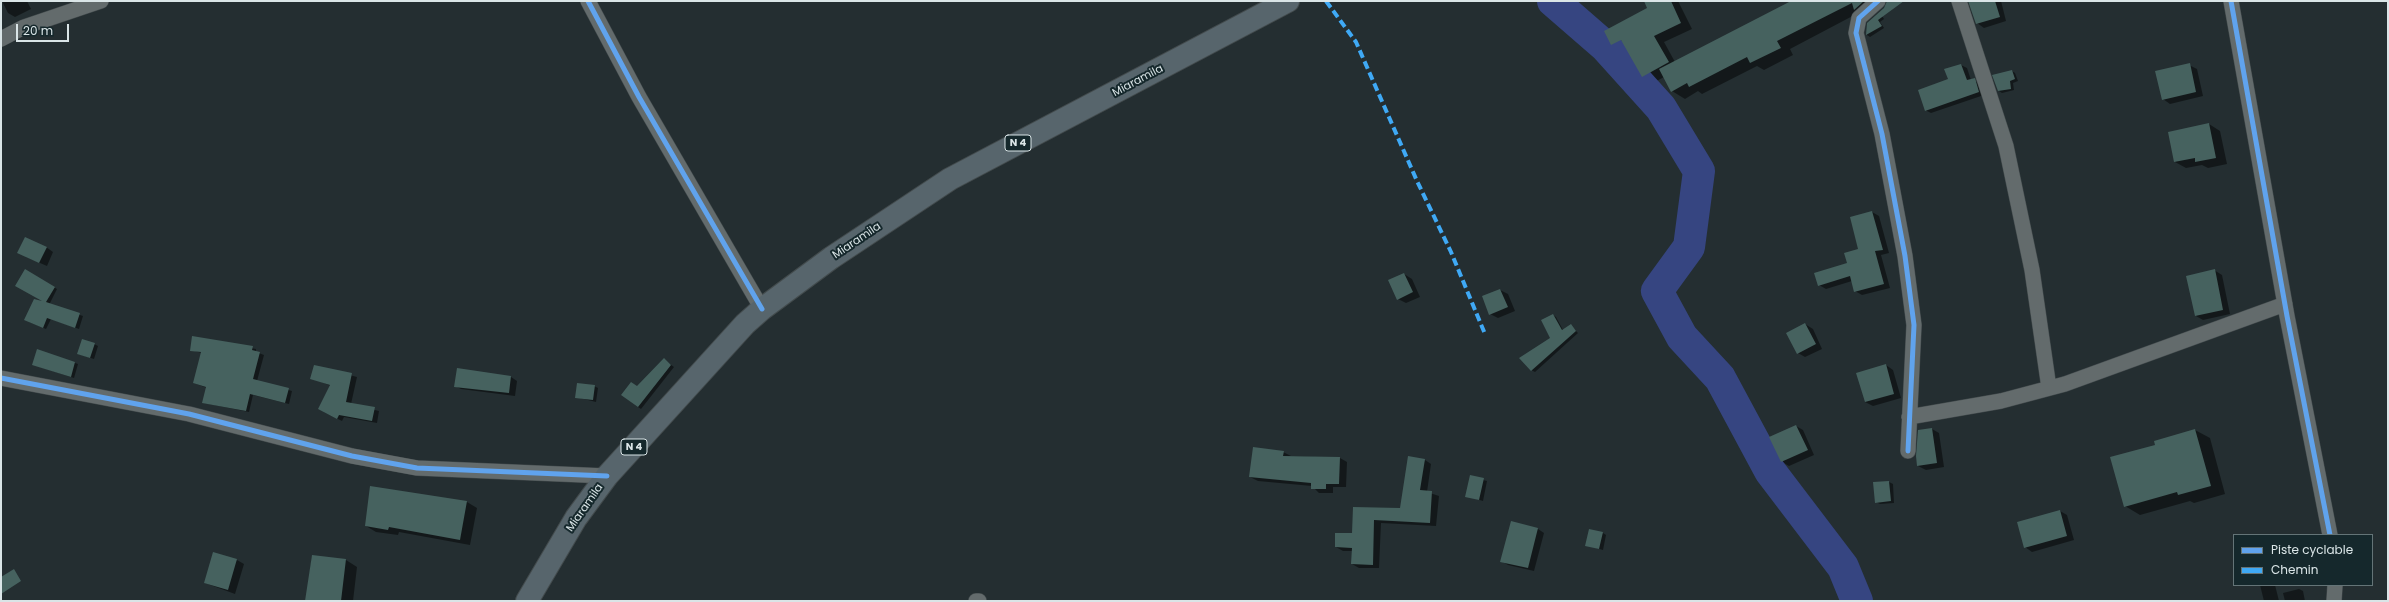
<!DOCTYPE html>
<style>
body{margin:0}
#map{position:relative;width:2389px;height:602px;overflow:hidden;background:#242e31;font-family:Poppins,sans-serif}
canvas{display:block}
.frame{position:absolute;inset:0;border:2px solid #dae5e7;pointer-events:none}
.legend{position:absolute;left:2233px;top:534px;width:140px;height:52px;box-sizing:border-box;background:#15282c;border:1px solid #647477;margin:0;padding:5px 7px;list-style:none;font-size:12px;color:#dae5e7}
.legend li{display:flex;align-items:center;gap:8px;height:20px}
.legend b{width:20px;border:1px solid #647477}
.scale{position:absolute;left:16px;top:24px;width:53px;height:18px;box-sizing:border-box;border:2px solid #dae5e7;border-top:0;padding-left:5px;font-size:12px;line-height:14px;white-space:nowrap;color:#dae5e7;-webkit-text-stroke:3px #15282c;paint-order:stroke}
</style>
<div id="map">
<canvas width="2389" height="602"></canvas>
<div class="frame"></div>
<ul class="legend">
<li><b style="height:5px;background:#60a3ed"></b>Piste cyclable</li>
<li><b style="height:5px;background:#3fa9f5"></b>Chemin</li>
</ul>
<div class="scale">20 m</div>
</div>
<script>
const ctx = document.querySelector('canvas').getContext('2d');
ctx.lineJoin = 'round';
function fillPath(path, color) { ctx.fillStyle = color; ctx.fill(path, 'evenodd'); }
const poly = rows => new Path2D(rows.map(r => 'M' + r).join(''));
function trace(path, color, width, dash) { ctx.strokeStyle = color; ctx.lineWidth = width; ctx.lineCap = dash ? 'butt' : 'round'; ctx.setLineDash(dash || []); ctx.stroke(path); }
function drawText(font, color, halo, rows, align = 'center') {
  ctx.font = font + ' Poppins,sans-serif'; ctx.lineWidth = 4; ctx.setLineDash([]); ctx.textBaseline = 'middle'; ctx.strokeStyle = halo; ctx.fillStyle = color; for (const [text, x, y, turn = 0] of rows) {
    ctx.save(); ctx.translate(x, y); ctx.rotate((+turn || 0) * Math.PI / 180); ctx.textAlign = isNaN(turn) ? turn : align; if (halo) ctx.strokeText(text, 0, 0); ctx.fillText(text, 0, 0); ctx.restore();
  }
}
fillPath(poly([
 [2,1,27,1,31,9,15,17,8,13],
 [1645,1,1678,1,1692,29,1664,42,1675,62,1793,1,1881,1,1790,49,1793,55,1764,70,1757,66,1702,94,1698,91,1685,99,1672,91,1664,77,1653,83,1642,76,1627,48,1622,51,1612,44,1648,8],
 [1970,1,2001,1,2006,21,1984,28,1977,23],
 [1882,16,1884,19,1880,22,1884,28,1870,37,1867,35,1868,23],
 [1961,65,1967,68,1971,80,1980,83,1984,95,1931,113,1925,110,1949,80,1946,70],
 [2189,65,2197,69,2203,96,2170,104,2163,99],
 [2012,71,2015,73,2018,81,2013,83,2014,90,2002,93,1999,91],
 [2209,124,2220,131,2227,164,2208,168,2202,165,2186,168,2175,162],
 [1872,212,1879,216,1889,253,1881,255,1890,288,1862,295,1855,291,1852,281,1826,289,1819,285,1848,264,1859,250,1851,218],
 [46,247,53,252,47,266,26,257],
 [2214,270,2222,275,2230,314,2203,320,2196,316],
 [25,271,57,289,49,305,83,316,79,329,51,319,46,329,29,322,46,304],
 [1404,274,1412,279,1420,297,1406,303,1398,299],
 [1500,290,1508,294,1515,311,1498,318,1490,314],
 [1553,315,1556,317,1563,330,1571,326,1578,333,1535,372,1531,370,1551,338],
 [1805,324,1813,329,1822,349,1805,357,1798,353],
 [193,337,256,349,256,352,264,355,257,381,292,391,289,404,253,395,249,412,204,403,207,388,194,383,202,353,191,350],
 [94,344,98,346,94,359,78,354],
 [38,350,78,364,74,378,37,366],
 [664,360,674,367,641,409,638,407,637,387],
 [1886,365,1893,370,1901,398,1873,406,1865,402],
 [315,366,357,377,351,404,379,411,377,423,344,417,342,421,324,412,331,386,312,378],
 [458,370,511,377,517,381,515,396,461,389,455,386],
 [594,386,598,388,596,402,576,397],
 [1796,426,1803,430,1814,455,1789,466,1782,462],
 [1932,429,1939,433,1944,467,1926,470,1918,466],
 [2195,430,2210,438,2225,494,2194,503,2190,501,2140,515,2125,506,2157,445],
 [1283,452,1291,456,1340,458,1347,462,1346,487,1333,487,1333,493,1319,493,1312,486,1258,481,1250,477],
 [1425,460,1431,464,1427,492,1439,496,1436,526,1381,523,1379,568,1359,568,1352,564,1352,551,1343,551,1336,547,1353,534,1354,508,1401,509],
 [1471,477,1487,481,1483,501,1466,496],
 [1889,482,1893,484,1894,503,1880,504,1876,502,1874,483],
 [467,502,477,508,470,545,399,532,398,535,376,532,366,526],
 [2060,511,2067,515,2074,540,2032,552,2025,547],
 [1538,529,1544,533,1534,571,1508,565,1501,561],
 [1603,533,1606,535,1603,550,1586,545],
 [312,556,346,560,357,567,353,601,306,601],
 [237,560,244,564,235,594,205,583],
 [2260,585,2275,585,2279,601,2264,601],
 [2299,589,2303,591,2305,601,2285,601,2283,593]
]), '#0007');
trace(poly([
 [1553,1,1606,47,1661,108,1699,171,1689,247,1657,291,1682,337,1720,378,1770,471,1843,567,1857,601]
]), '#364581', 32);
fillPath(poly([
 [1644,1,1671,1,1681,23,1654,36,1669,62,1642,77,1621,40,1611,45,1604,31,1647,8],
 [1791,1,1864,1,1854,10,1852,3,1777,41,1781,48,1750,63,1747,57,1689,87,1687,83,1671,92,1659,69],
 [1887,1,1904,1,1878,20,1882,26,1866,35,1867,23,1884,8],
 [1968,1,1995,1,2000,17,1976,24],
 [2190,63,2196,92,2162,100,2155,71],
 [1961,64,1967,80,1975,78,1979,92,1925,111,1918,90,1948,79,1944,69],
 [2012,70,2015,79,2010,81,2011,89,1998,91,1992,75],
 [2209,123,2216,158,2195,162,2195,158,2174,162,2168,132],
 [1872,211,1883,250,1875,251,1884,284,1854,292,1850,276,1818,286,1814,273,1847,263,1844,253,1858,249,1850,217],
 [25,237,47,247,39,263,17,253],
 [25,269,55,287,46,302,80,313,75,328,47,318,43,328,24,320,34,299,42,301,15,286],
 [2215,269,2223,310,2195,316,2186,276],
 [1404,273,1413,292,1397,300,1388,280],
 [1500,289,1508,307,1489,315,1482,296],
 [1553,314,1562,330,1571,324,1576,331,1531,371,1519,358,1550,338,1541,320],
 [1805,323,1816,344,1797,354,1786,333],
 [192,336,253,346,252,350,260,352,253,379,289,388,285,403,250,394,246,411,202,403,206,387,193,383,201,352,190,351],
 [82,339,95,343,90,358,77,354],
 [37,349,75,362,71,377,32,365],
 [664,358,671,365,638,407,621,395,631,382,637,386],
 [1886,364,1894,394,1865,402,1856,373],
 [314,365,352,373,346,402,375,407,372,421,339,415,337,419,318,409,330,385,310,379],
 [457,368,511,376,509,393,454,387],
 [577,383,595,385,593,400,575,398],
 [1796,425,1808,450,1781,462,1769,437],
 [1932,428,1937,463,1917,466,1916,456,1918,430],
 [2195,429,2211,486,2178,495,2177,492,2124,507,2110,457,2155,445,2154,441],
 [1253,447,1284,451,1283,456,1340,457,1339,484,1326,484,1326,489,1311,489,1311,483,1249,477],
 [1408,456,1425,459,1420,490,1432,491,1430,523,1374,520,1373,565,1351,564,1352,548,1335,547,1335,533,1352,533,1353,507,1400,508],
 [1470,475,1484,478,1479,500,1465,497],
 [1889,481,1891,501,1875,503,1873,482],
 [370,486,467,501,460,540,389,527,388,530,365,526],
 [2060,510,2067,536,2024,548,2017,522],
 [1511,521,1538,528,1528,568,1500,562],
 [1589,529,1603,532,1599,549,1585,546],
 [213,552,237,559,228,590,204,583],
 [312,555,346,559,341,601,305,601],
 [14,569,21,581,1,594,1,577]
]), '#46625f');
const minor = poly([
 [588,1,639,97,762,309],
 [1878,1,1859,18,1856,33,1882,134,1905,256,1914,325,1908,451],
 [1959,1,2006,146,2032,270,2049,388],
 [2231,1,2287,316,2330,535],
 [1,39,24,27,101,1],
 [1,378,189,414,352,456,417,468,607,476],
 [1909,417,2001,401,2065,384,2285,304],
 [976,601,979,601],
 [2334,601,2335,585]
]);
const primary = poly([
 [527,601,576,518,607,476,745,324,762,309,831,258,950,179,1288,1]
]);
trace(minor, '#434b4d', 16);
trace(primary, '#434b4d', 24);
trace(minor, '#636b6c', 15);
trace(primary, '#57656c', 22);
trace(poly([
 [1326,1,1356,42,1417,181,1451,252,1485,334]
]), '#3fa9f5', 4, [8, 4]);
trace(poly([
 [588,1,639,97,762,309],
 [1878,1,1859,18,1856,33,1882,134,1905,256,1914,325,1908,451],
 [2231,1,2287,316,2330,535],
 [1,378,189,414,352,456,417,468,607,476]
]), '#60a3ed', 5);
for (const [x, y, w] of [
 [1018,143,26],
 [634,447,26]
]) { const box = new Path2D(); box.roundRect(x - w / 2, y - 8, w, 16, 3); ctx.fillStyle = '#15282c'; ctx.fill(box); trace(box, '#dae5e7', 1); }
drawText('bold 10px', '#dae5e7', null, [
 ["N 4",1018,143],
 ["N 4",634,447]
]);
drawText('11px', '#dae5e7', '#15282c', [
 ["Miaramila",1138,81,-28],
 ["Miaramila",857,241,-34],
 ["Miaramila",585,508,-55]
]);
</script>
